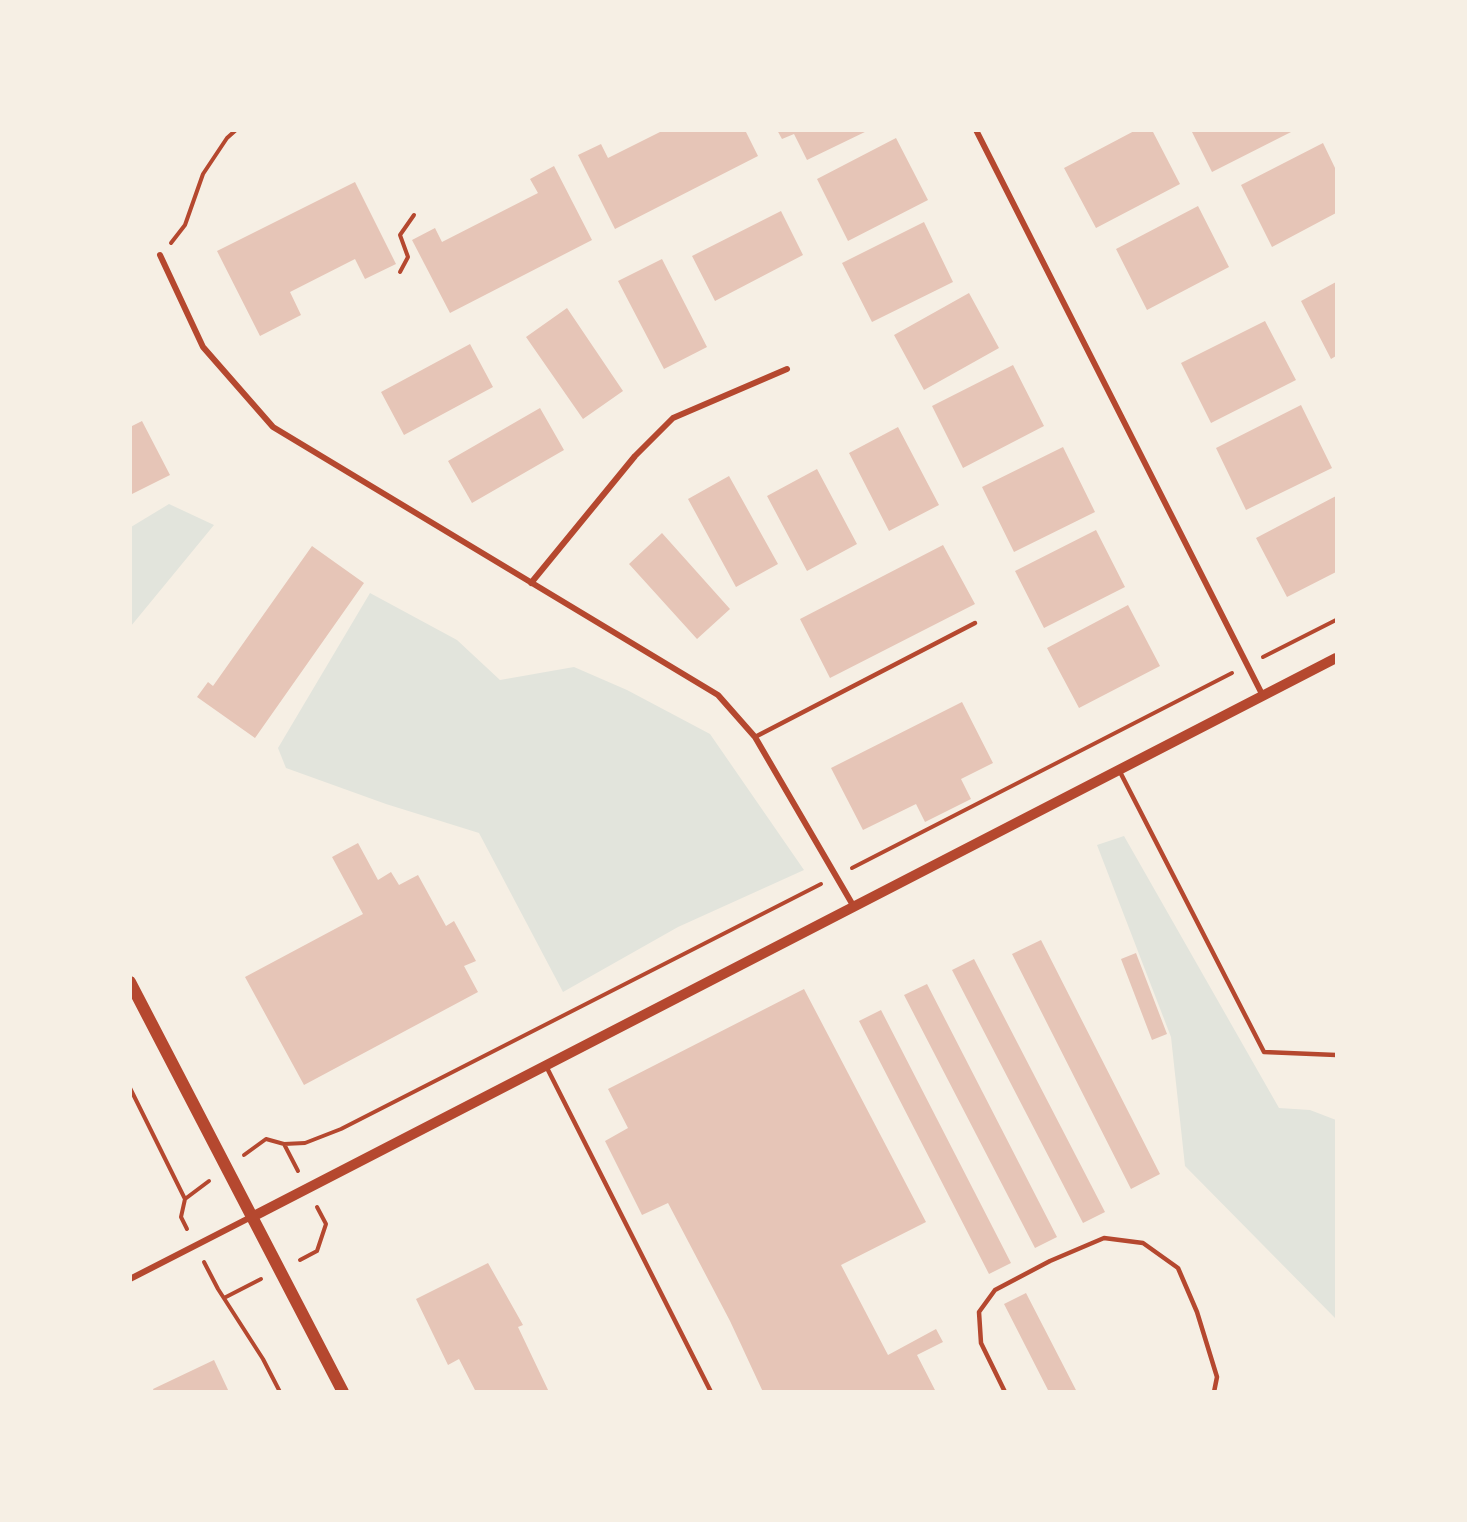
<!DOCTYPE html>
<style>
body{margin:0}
#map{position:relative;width:1467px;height:1522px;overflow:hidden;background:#f6efe4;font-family:"Noto Sans",sans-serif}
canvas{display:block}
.frame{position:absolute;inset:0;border:132px solid #f6efe4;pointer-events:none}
</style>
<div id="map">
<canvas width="1467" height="1522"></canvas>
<div class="frame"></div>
</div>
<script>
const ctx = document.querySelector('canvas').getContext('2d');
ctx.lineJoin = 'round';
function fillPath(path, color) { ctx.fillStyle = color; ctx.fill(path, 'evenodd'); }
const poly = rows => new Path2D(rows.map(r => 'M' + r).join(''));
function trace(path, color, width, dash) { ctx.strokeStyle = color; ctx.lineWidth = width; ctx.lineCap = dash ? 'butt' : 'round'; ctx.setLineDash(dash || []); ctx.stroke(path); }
fillPath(poly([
 [169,504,214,525,131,626,131,527],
 [370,593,457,640,500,680,574,667,627,690,710,734,804,870,678,927,563,992,479,833,386,804,286,768,278,748],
 [1124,836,1279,1108,1310,1110,1336,1120,1336,1319,1185,1166,1171,1037,1097,845]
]), '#e2e4dc');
fillPath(poly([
 [664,130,745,130,758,156,615,229,578,155,601,144,608,158],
 [777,130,869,130,807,160,794,134,782,139],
 [1136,130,1152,130,1180,184,1096,228,1064,168],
 [1191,130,1295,130,1212,172],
 [896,138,928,200,848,241,817,179],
 [1323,143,1336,170,1336,213,1272,247,1241,185],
 [554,166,592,240,450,313,412,240,435,228,442,242,538,193,530,179],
 [355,182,396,264,365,279,355,259,290,292,301,315,260,336,217,251],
 [1198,206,1229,267,1147,310,1116,249],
 [781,211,803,255,715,301,692,256],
 [924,222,953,282,872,322,842,263],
 [662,259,707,347,664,369,618,281],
 [1336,282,1336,356,1331,359,1301,301],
 [969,293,999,348,924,390,894,335],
 [567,308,623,391,583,419,526,337],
 [1265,321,1296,380,1211,423,1181,363],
 [470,344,493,387,404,435,381,392],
 [1013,365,1044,426,963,468,932,406],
 [1301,405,1332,468,1246,510,1216,448],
 [540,408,564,450,472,503,448,461],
 [142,421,170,475,130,495,130,427],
 [898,427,939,505,889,531,849,453],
 [1063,447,1095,512,1014,552,982,487],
 [817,469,857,544,807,571,767,496],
 [729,476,778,564,736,587,688,499],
 [1336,496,1336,572,1287,597,1256,538],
 [1096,530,1125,587,1044,628,1015,571],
 [662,533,730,609,697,639,629,564],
 [943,545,975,604,830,678,800,619],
 [312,546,364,583,255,738,197,697,208,682,213,686],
 [1128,605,1160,666,1079,708,1047,648],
 [962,702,993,763,961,779,971,799,925,822,916,804,863,830,831,768],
 [358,843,378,880,391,872,399,885,418,875,446,926,454,921,476,961,464,966,478,992,304,1085,245,977,363,914,332,857],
 [1041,940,1160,1174,1131,1189,1012,954],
 [1136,953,1167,1034,1152,1040,1121,959],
 [974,959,1105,1212,1083,1223,952,970],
 [927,984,1057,1237,1035,1248,904,995],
 [804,989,926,1222,841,1265,888,1355,936,1329,943,1342,917,1355,936,1392,763,1392,730,1321,668,1203,642,1215,605,1141,628,1128,608,1089],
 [881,1010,1011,1263,989,1274,859,1021],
 [488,1263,523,1325,518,1327,549,1392,476,1392,459,1359,448,1365,416,1299],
 [1026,1293,1077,1392,1049,1392,1004,1304],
 [214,1360,229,1392,154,1392,153,1389]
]), '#e6c5b7');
trace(poly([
 [171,243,185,225,203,174,227,138,236,130],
 [400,272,408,257,400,235,414,215],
 [1263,657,1336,620],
 [852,868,1232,673],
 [130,1088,185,1199,181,1217,187,1229],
 [284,1144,305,1143,341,1129,821,884],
 [244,1155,266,1139,284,1144,298,1171],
 [185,1199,209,1181],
 [300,1260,317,1251,326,1224,317,1207],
 [204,1262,218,1289,263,1359,280,1392],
 [224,1298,261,1279]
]), '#b5482f', 4);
trace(poly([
 [755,737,975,623],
 [1119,770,1264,1052,1336,1055],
 [546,1066,711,1392],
 [1005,1392,981,1343,979,1312,995,1290,1050,1261,1104,1238,1143,1243,1178,1268,1197,1312,1217,1377,1214,1392]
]), '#b5482f', 4.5);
trace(poly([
 [976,130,1263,696],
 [160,255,203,347,273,427,718,695,755,737,854,907],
 [531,583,635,456,673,418,787,369],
 [130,1279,253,1216]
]), '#b5482f', 6);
trace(poly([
 [254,1216,1336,658]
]), '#b5482f', 10);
trace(poly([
 [130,982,343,1392]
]), '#b5482f', 12);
</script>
